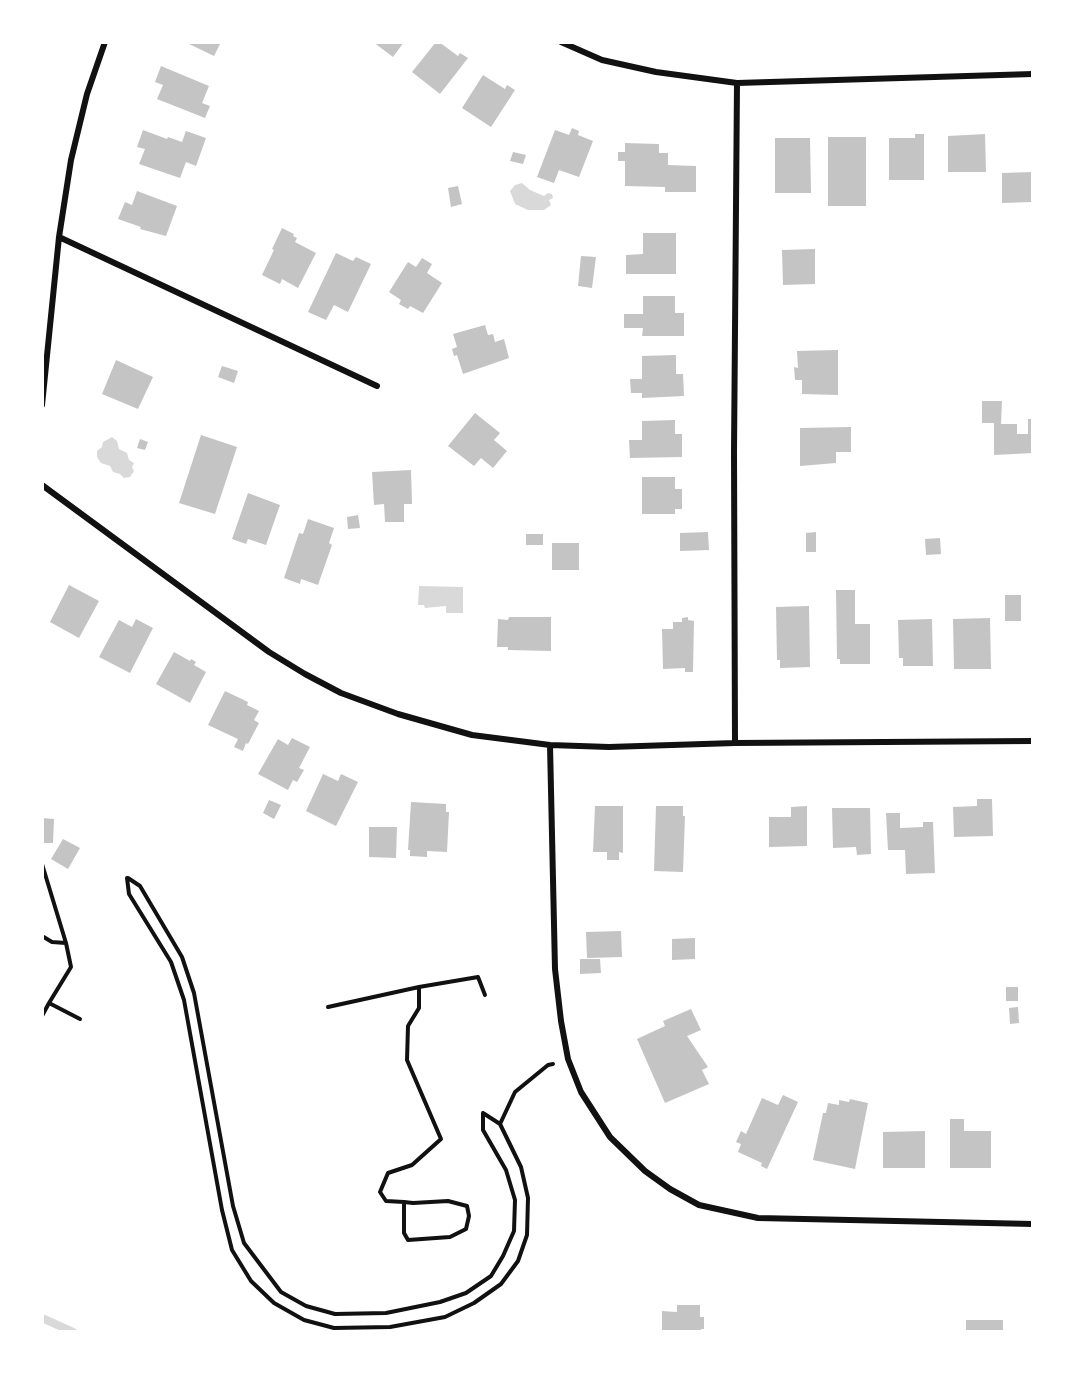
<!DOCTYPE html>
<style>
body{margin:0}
#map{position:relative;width:1075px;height:1374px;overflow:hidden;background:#fff;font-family:Signika,sans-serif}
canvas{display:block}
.frame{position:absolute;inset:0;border:44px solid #fff;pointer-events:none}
</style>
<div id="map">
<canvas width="1075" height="1374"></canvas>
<div class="frame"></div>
</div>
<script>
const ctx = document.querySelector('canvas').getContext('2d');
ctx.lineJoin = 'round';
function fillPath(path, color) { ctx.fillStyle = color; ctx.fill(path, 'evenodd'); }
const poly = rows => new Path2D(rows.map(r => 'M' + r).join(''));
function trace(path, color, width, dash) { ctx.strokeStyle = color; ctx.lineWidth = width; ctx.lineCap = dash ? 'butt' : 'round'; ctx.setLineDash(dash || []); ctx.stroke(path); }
fillPath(poly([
 [522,183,530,190,544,196,548,193,552,194,553,198,549,200,551,205,544,210,528,210,515,204,510,191,515,185],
 [112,437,117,441,119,449,127,453,129,460,134,463,132,467,134,471,130,477,124,478,120,474,113,472,110,466,101,463,97,457,97,451,102,447,103,442],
 [419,586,463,587,463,613,446,613,446,606,425,608,424,605,418,605]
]), '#d9d9d9');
trace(poly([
 [42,1318,73,1332]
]), '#d9d9d9', 8);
fillPath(poly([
 [185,42,221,42,214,56],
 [373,42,404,42,393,57],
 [436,42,439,42,458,56,460,53,468,58,440,94,412,72],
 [161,66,209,86,202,103,210,106,205,118,157,99,163,85,155,82],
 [483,75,505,89,507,85,515,90,491,127,462,108],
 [572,128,579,131,578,135,593,141,579,177,559,170,554,183,537,177,555,130,569,135],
 [143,130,167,139,168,137,182,142,186,131,206,138,196,166,186,162,180,178,139,164,145,149,137,147],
 [915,134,924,134,924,180,889,180,889,138,915,138],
 [985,134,986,172,948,172,948,136],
 [828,137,866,137,866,206,828,206],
 [775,138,810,138,811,193,775,193],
 [625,143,659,144,659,153,668,153,668,165,696,166,696,192,665,192,665,187,625,186,625,161,618,161,618,152,625,152],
 [513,152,526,155,523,164,510,161],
 [1033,172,1033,202,1002,203,1002,173],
 [458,186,462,204,451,207,448,188],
 [137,191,177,206,166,236,140,229,141,227,118,219,125,202,132,205],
 [282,228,294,234,293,236,297,238,295,242,316,253,298,288,282,279,280,284,262,275,274,250,272,249],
 [643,233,676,233,676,274,626,274,626,255,643,254],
 [815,249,815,284,783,285,782,250],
 [336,253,353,261,356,257,371,264,348,312,334,305,326,320,308,312],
 [581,256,596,257,592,288,578,286],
 [422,258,432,264,427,273,442,283,423,313,410,306,408,309,399,304,401,300,389,292,408,262,416,267],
 [643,296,675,296,675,313,684,313,684,336,642,336,643,328,624,328,624,314,643,314],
 [485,325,488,335,493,334,495,342,504,339,509,358,463,374,457,355,454,356,452,349,457,347,453,334],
 [838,350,838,395,802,394,802,380,795,380,794,367,798,368,797,351],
 [676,355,676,374,683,374,684,396,642,398,642,393,631,393,630,379,642,379,642,356],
 [116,360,153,377,138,409,102,394],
 [222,366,238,371,234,383,218,377],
 [982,401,1002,401,1001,424,1017,424,1017,434,1028,434,1028,419,1033,419,1033,453,994,455,994,423,982,423],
 [475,413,500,433,494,440,507,451,493,468,481,458,474,466,448,446],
 [675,420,675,434,682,434,682,457,630,458,629,440,642,440,642,421],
 [851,427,851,452,836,452,836,463,800,466,800,428],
 [201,435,237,447,215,514,179,503],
 [140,439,148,442,145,450,137,448],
 [411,470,412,504,404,504,404,522,385,522,384,504,374,505,372,472],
 [642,477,675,477,675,489,682,489,682,509,675,509,675,514,642,514],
 [248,493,280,505,266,545,248,539,246,544,232,539],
 [358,515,360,528,348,529,347,517],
 [308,519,334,528,329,543,332,545,318,585,301,579,300,584,284,578,299,533,303,534],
 [708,532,709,550,680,551,680,533],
 [816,532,816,552,806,552,806,533],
 [526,534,543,534,543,545,526,545],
 [940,538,941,554,926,555,925,539],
 [552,543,579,543,579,570,552,570],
 [69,585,99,601,79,638,50,622],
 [836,590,855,590,855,624,870,624,870,664,840,664,840,659,837,659],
 [1005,595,1021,595,1021,621,1005,621],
 [809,606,810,667,780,668,780,660,777,660,776,607],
 [509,617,551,617,551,651,508,650,508,647,497,647,498,619,508,620],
 [688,617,688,620,694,621,693,672,685,672,685,668,663,669,662,629,673,629,673,622,682,622,682,618],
 [990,618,991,669,954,669,953,619],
 [136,619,153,628,130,673,99,657,119,620,132,627],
 [932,619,933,666,903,666,903,658,899,658,898,620],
 [174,652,190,661,191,659,196,662,194,665,206,672,190,703,156,684],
 [225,691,248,702,247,705,259,711,254,720,259,723,248,744,246,743,243,751,234,747,238,739,208,725],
 [292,738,310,747,299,768,304,770,297,782,293,780,288,790,258,774,278,739,288,745],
 [323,774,338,781,341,774,358,782,336,826,306,811],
 [977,799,992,799,993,836,954,837,953,807,977,806],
 [269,800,281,805,274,819,263,813],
 [411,802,446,804,446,812,449,812,447,852,427,851,427,857,410,856,410,850,408,850],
 [595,806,623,806,623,853,619,852,619,860,607,860,607,852,593,852],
 [656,806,683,806,683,816,685,816,683,872,654,871],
 [807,806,807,846,769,847,769,817,791,817,791,807],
 [832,808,870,808,871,854,857,855,856,847,833,848],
 [886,813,900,813,900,828,923,827,923,822,933,822,935,873,906,874,905,850,888,850],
 [42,818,54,819,53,843,42,843],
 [369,827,397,827,396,858,369,857],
 [63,839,80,848,68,869,51,859],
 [621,931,622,957,587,958,586,932],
 [695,938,695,959,672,960,672,939],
 [580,959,600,959,601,973,580,974],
 [1006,987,1018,987,1018,1001,1006,1001],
 [1018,1007,1019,1023,1010,1024,1009,1008],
 [691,1009,701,1030,687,1036,708,1067,702,1070,709,1084,665,1103,637,1039,665,1026,663,1021],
 [783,1095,798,1102,767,1169,761,1166,762,1163,738,1152,741,1144,736,1142,741,1131,746,1134,762,1098,778,1105],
 [850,1099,868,1103,855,1169,813,1160,823,1113,826,1113,828,1103,839,1105,839,1100,849,1102],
 [950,1119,964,1119,964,1131,991,1131,991,1168,950,1168],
 [925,1131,925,1168,883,1168,883,1132],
 [677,1305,700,1305,700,1317,704,1317,704,1329,701,1329,701,1332,662,1332,662,1311,677,1312],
 [966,1320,1003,1320,1003,1332,966,1332]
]), '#c4c4c4');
trace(poly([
 [42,864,66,943,71,967,49,1003,80,1019],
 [127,878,129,894,171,962,184,1000,222,1210,232,1250,251,1281,274,1303,304,1320,334,1328,390,1327,445,1317,474,1303,501,1284,518,1261,527,1235,528,1198,521,1167,500,1124,483,1113],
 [128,878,140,886,182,957,194,993,233,1206,244,1243,281,1292,306,1306,335,1314,386,1313,440,1302,466,1293,491,1276,503,1256,514,1231,515,1200,506,1170,483,1130,483,1113],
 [42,936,52,942,66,943],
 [328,1007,419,987,478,977,485,995],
 [42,1016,49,1003],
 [500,1124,515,1092,548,1065,553,1064],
 [404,1202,404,1233,408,1240,450,1237,466,1229,469,1216,467,1206,448,1201,413,1203,404,1202,386,1201,380,1192,388,1173,412,1165,441,1139,407,1060,408,1026,419,1008,419,987]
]), '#111', 4);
trace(poly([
 [561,42,602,60,656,72,737,83,1033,74],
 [59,237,377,386],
 [42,405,59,237,71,160,87,94,105,42],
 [42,485,269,652,305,674,341,693,398,714,472,735,550,745,609,747,735,743,1033,741],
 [735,743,734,452,737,83],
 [550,745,555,969,561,1021,568,1059,581,1092,610,1137,645,1171,670,1189,699,1205,758,1218,1033,1224]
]), '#111', 6);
</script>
